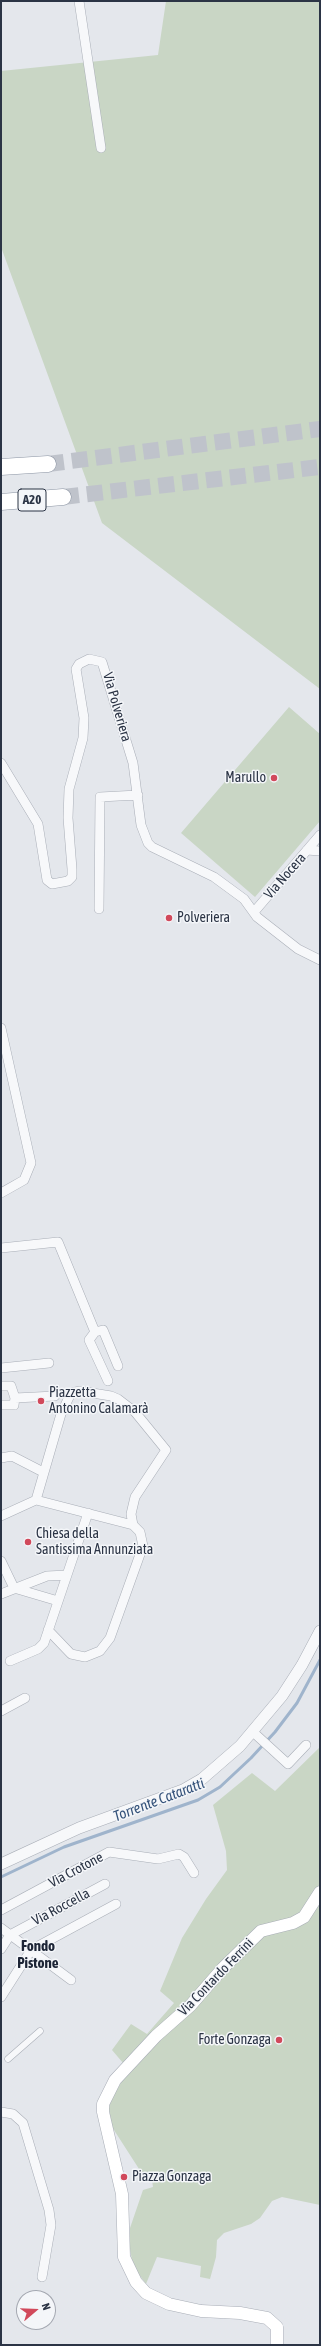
<!DOCTYPE html>
<meta charset="utf-8">
<style>
body{margin:0}
#map{position:relative;width:321px;height:2346px;overflow:hidden;background:#e4e7ec;font-family:"Asap Condensed",sans-serif}
canvas{display:block}
.frame{position:absolute;inset:0;border:2px solid #2b3445;pointer-events:none}
.north{position:absolute;left:16px;top:2290px;width:40px;height:40px;box-sizing:border-box;background:#f4f6f9;border:1px solid #a4a8b1;border-radius:50%;rotate:71deg;font-size:11px;font-weight:700;line-height:16px;text-align:center;color:#2b3445}
.north::after{content:'';display:block;margin:auto;width:14px;height:18px;background:#d1495b;clip-path:polygon(50% 0,100% 100%,50% 72%,0 100%)}
</style>
<div id="map">
<canvas width="321" height="2346"></canvas>
<div class="frame"></div>
<div class="north">N</div>
</div>
<script>
const ctx = document.querySelector('canvas').getContext('2d');
ctx.lineJoin = 'round';
function fillPath(path, color) { ctx.fillStyle = color; ctx.fill(path, 'evenodd'); }
const poly = rows => new Path2D(rows.map(r => 'M' + r).join(''));
function trace(path, color, width, dash) { ctx.strokeStyle = color; ctx.lineWidth = width; ctx.lineCap = dash ? 'butt' : 'round'; ctx.setLineDash(dash || []); ctx.stroke(path); }
function drawText(font, color, halo, rows, align = 'center') {
  ctx.font = font + ' "Asap Condensed",sans-serif'; ctx.lineWidth = 3; ctx.setLineDash([]); ctx.textBaseline = 'middle'; ctx.strokeStyle = halo; ctx.fillStyle = color; for (const [text, x, y, turn = 0] of rows) {
    ctx.save(); ctx.translate(x, y); ctx.rotate((+turn || 0) * Math.PI / 180); ctx.textAlign = isNaN(turn) ? turn : align; if (halo) ctx.strokeText(text, 0, 0); ctx.fillText(text, 0, 0); ctx.restore();
  }
}
fillPath(poly([
 [166,1,320,1,320,689,102,523,1,247,1,71,158,55],
 [289,707,320,734,320,821,255,897,181,833],
 [320,1747,320,2205,282,2197,272,2201,260,2218,251,2224,224,2233,217,2240,216,2257,210,2279,200,2277,201,2266,157,2257,146,2284,138,2273,132,2260,129,2244,130,2228,143,2190,153,2187,151,2173,141,2172,112,2127,109,2109,111,2099,129,2070,112,2050,131,2024,147,2034,174,2003,160,1991,182,1938,206,1899,227,1870,226,1851,213,1805,252,1773,275,1791]
]), '#c9d6c5');
trace(poly([
 [1,1877,64,1847,198,1800,220,1787,251,1758,275,1732,297,1703,320,1660]
]), '#9fb4cc', 3);
trace(poly([
 [48,464,320,429],
 [63,497,320,467]
]), '#bfc3cb', 16, [16, 8]);
const pedestrian = poly([
 [8,2059,40,2031]
]);
const minor = poly([
 [79,1,101,148],
 [1,763,38,824,47,880,52,884,68,881,72,877,72,869,68,818,69,789,83,738,84,718,76,669,79,664,89,659,102,662,133,763,141,825,148,843,152,847,214,877,244,899,257,917,298,949,320,960],
 [307,850,320,851],
 [99,909,100,797,138,795],
 [254,912,320,835],
 [1,1028,31,1163,24,1180,1,1193],
 [1,1248,58,1242,95,1332,89,1340,108,1381],
 [95,1332,103,1330,118,1366],
 [1,1368,49,1363],
 [1,1386,11,1386,15,1398,14,1405,1,1405],
 [15,1398,55,1396],
 [1,1458,12,1456,43,1472],
 [36,1500,61,1414,71,1393,80,1391,111,1396,118,1399,135,1412,166,1450,135,1497,131,1514,133,1525],
 [36,1500,133,1525,140,1532,143,1546,110,1638,100,1651,85,1657,71,1654,48,1630],
 [1,1516,36,1500],
 [1,1561,14,1588,58,1601],
 [1,1594,47,1576,67,1575],
 [10,1661,38,1649,44,1643,88,1513],
 [1,1711,25,1698],
 [253,1732,288,1764,306,1745],
 [1,1910,109,1852,158,1859,179,1854,184,1857,194,1873],
 [1,1928,71,1980],
 [1,1949,10,1935,105,1884],
 [1,1997,31,1950,116,1904],
 [1,2112,13,2114,23,2123,49,2210,51,2225,42,2277]
]);
const tertiary = poly([
 [1,1864,79,1828,183,1790,202,1779,240,1746,282,1696,302,1665,320,1631]
]);
const secondary = poly([
 [277,2345,277,2327,267,2318,240,2313,201,2311,169,2304,146,2293,136,2282,124,2257,122,2194,103,2112,103,2104,115,2080,156,2036,190,2006,223,1968,261,1931,293,1923,304,1917,320,1892]
]);
const motorway = poly([
 [1,467,48,464],
 [1,502,63,497]
]);
trace(pedestrian, '#a9aeb7', 7);
trace(minor, '#a9aeb7', 10);
trace(tertiary, '#a9aeb7', 12);
trace(secondary, '#a9aeb7', 13);
trace(motorway, '#8b94a3', 17);
trace(pedestrian, '#f7f8fa', 6);
trace(minor, '#f7f8fa', 9);
trace(tertiary, '#f7f8fa', 11);
trace(secondary, '#fff', 12);
trace(motorway, '#fff', 16);
for (const [x, y, r, color] of [
 [274,778,4,"#d1495b"],
 [169,918,4,"#d1495b"],
 [41,1401,4,"#d1495b"],
 [28,1542,4,"#d1495b"],
 [279,2040,4,"#d1495b"],
 [124,2177,4,"#d1495b"]
]) { const dot = new Path2D(); dot.arc(x, y, r, 0, 2 * Math.PI); ctx.fillStyle = color; ctx.fill(dot); trace(dot, '#f4f6f9', 1.5); }
for (const [x, y, w] of [
 [32,500,28]
]) { const box = new Path2D(); box.roundRect(x - w / 2, y - 11, w, 22, 3); ctx.fillStyle = '#f4f6f9'; ctx.fill(box); trace(box, '#2b3445', 1); }
drawText('bold 13px', '#2b3445', null, [
 ["A20",32,500]
]);
drawText('14px', '#2b3445', '#f4f6f9', [
 ["Via Polveriera",117,707,74],
 ["Via Nocera",285,876,-49],
 ["Via Crotone",76,1870,-28],
 ["Via Roccella",61,1907,-28],
 ["Via Contardo Ferrini",216,1977,-46]
]);
drawText('14px', '#2b3445', '#f4f6f9', [
 ["Marullo",266,778,"right"],
 ["Polveriera",177,918],
 ["Piazzetta",49,1393],
 ["Antonino Calamarà",49,1409],
 ["Chiesa della",36,1534],
 ["Santissima Annunziata",36,1550],
 ["Forte Gonzaga",271,2040,"right"],
 ["Piazza Gonzaga",132,2177]
], 'left');
drawText('italic 15px', '#34527a', '#f4f6f9', [
 ["Torrente Cataratti",159,1800,-21]
]);
drawText('bold 15px', '#1d2536', '#f4f6f9', [
 ["Fondo",38,1946],
 ["Pistone",38,1963]
]);
</script>
